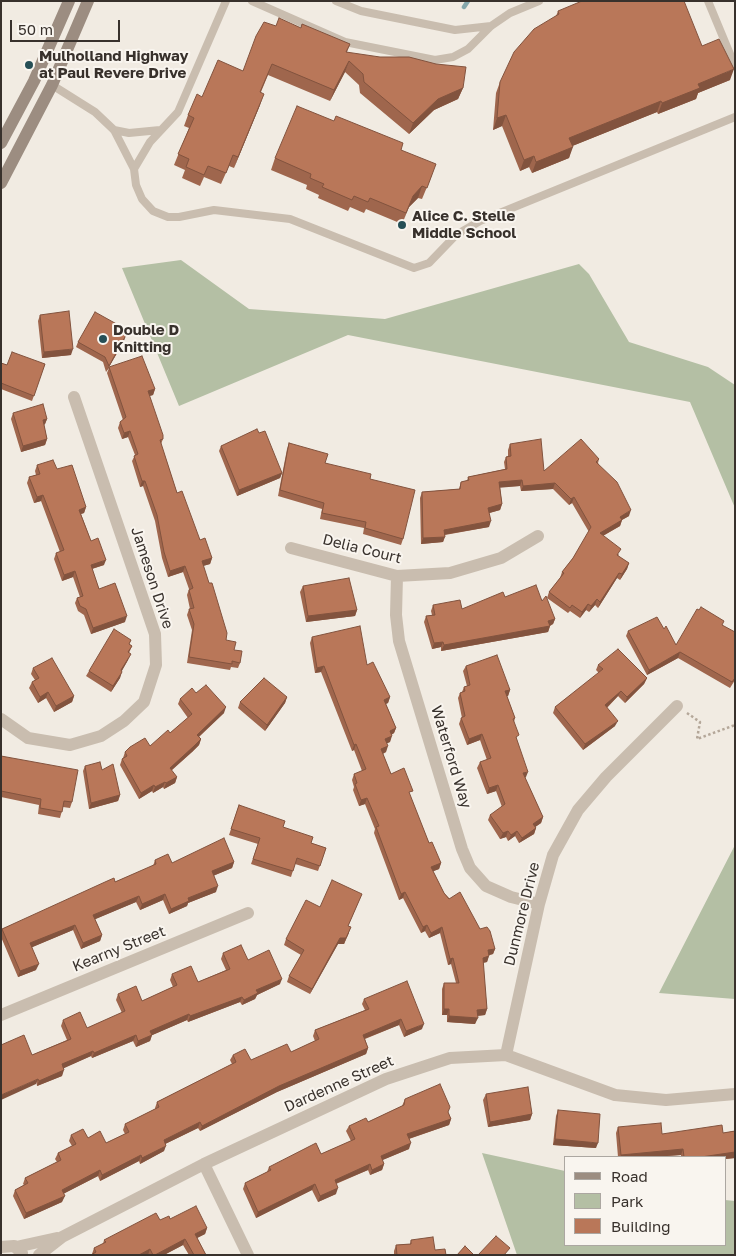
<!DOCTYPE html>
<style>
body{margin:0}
#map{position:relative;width:736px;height:1256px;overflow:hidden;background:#f1ebe2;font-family:"Golos Text",sans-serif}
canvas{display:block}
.frame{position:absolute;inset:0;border:2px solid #38312c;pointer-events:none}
.legend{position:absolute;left:564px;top:1156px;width:162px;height:90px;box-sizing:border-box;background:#f9f5ef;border:1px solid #aca7a1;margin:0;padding:6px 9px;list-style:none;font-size:15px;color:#38312c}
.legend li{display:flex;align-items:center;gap:10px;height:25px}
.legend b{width:25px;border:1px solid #aca7a1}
.scale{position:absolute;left:10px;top:20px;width:110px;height:22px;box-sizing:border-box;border:2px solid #38312c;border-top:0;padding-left:6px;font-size:15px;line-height:18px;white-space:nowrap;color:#38312c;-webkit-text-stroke:4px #f9f5ef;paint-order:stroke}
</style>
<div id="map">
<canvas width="736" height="1256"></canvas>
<div class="frame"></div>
<ul class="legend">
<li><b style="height:6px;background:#9c8d81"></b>Road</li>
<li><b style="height:14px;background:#b4bfa4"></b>Park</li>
<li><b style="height:14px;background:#b97759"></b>Building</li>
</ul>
<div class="scale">50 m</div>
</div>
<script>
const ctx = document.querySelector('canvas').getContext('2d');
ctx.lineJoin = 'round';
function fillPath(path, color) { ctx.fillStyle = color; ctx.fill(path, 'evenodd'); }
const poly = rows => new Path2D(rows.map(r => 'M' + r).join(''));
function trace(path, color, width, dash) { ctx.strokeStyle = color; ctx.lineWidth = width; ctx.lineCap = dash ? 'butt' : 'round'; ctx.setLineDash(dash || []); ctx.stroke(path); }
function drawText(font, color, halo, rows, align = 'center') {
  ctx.font = font + ' "Golos Text",sans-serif'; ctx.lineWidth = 4; ctx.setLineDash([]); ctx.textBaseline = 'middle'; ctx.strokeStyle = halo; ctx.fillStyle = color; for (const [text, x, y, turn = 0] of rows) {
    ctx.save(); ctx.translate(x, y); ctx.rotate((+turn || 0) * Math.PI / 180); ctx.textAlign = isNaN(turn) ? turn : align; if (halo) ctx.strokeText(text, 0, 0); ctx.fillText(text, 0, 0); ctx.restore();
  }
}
fillPath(poly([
 [181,260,249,309,385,319,579,264,589,274,629,342,708,367,735,385,735,508,690,402,348,335,179,406,122,268],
 [735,845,735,999,659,993],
 [482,1153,565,1171,565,1245,725,1245,725,1200,735,1201,735,1255,517,1255]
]), '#b4bfa4');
trace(poly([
 [464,7,468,1]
]), '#84a7ac', 4.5);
trace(poly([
 [687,713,700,722,697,739,735,725]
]), '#b4a799', 2.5, [2.5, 2.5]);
trace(poly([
 [252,1,345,42,435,60,453,57,468,49,491,26,510,13,539,1],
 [336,1,361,11,455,30,491,26],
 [708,1,735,66],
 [52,85,95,112,114,130,134,169,136,185,142,199,153,211,168,217,179,217,214,210,290,219,414,268,429,263,456,235,480,221,735,117],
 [114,130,129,133,160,130],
 [134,169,150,142,178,112,226,1]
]), '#c9bdaf', 8);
trace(poly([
 [291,548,397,576,450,573,501,558,538,536],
 [397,576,396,615,399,641,462,849,470,868,486,886,511,897,539,904],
 [1,719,28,738,70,745,101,736,124,721,144,702,156,665,155,634,74,397],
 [1,1015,248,913],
 [506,1055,539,904,553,855,578,810,606,777,677,706],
 [204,1164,248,1255],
 [1,1247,14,1246,22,1253],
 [16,1247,57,1238],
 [39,1255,62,1237,204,1164,386,1079,450,1058,506,1055,615,1095,666,1100,735,1094]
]), '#c9bdaf', 12);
trace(poly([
 [1,143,34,81,69,1],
 [1,183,52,85,88,1]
]), '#9c8d81', 12);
fillPath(poly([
 [558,11,702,46,730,80,698,93,696,99,658,114,657,112,572,146,569,158,532,173,529,167,520,171,502,126,493,130,496,93,500,82,556,16],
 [276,26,301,28,350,44,347,52,463,88,458,99,434,110,409,134,360,93,359,85,345,72,330,101,268,75,261,92,260,105,234,168,229,166,221,184,204,177,200,186,182,178,185,170,174,165,189,128,184,126,188,115,202,97,243,71],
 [401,150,432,175,422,199,418,198,409,207,402,224,366,209,364,213,350,207,348,211,318,198,319,195,306,189,307,185,271,170,275,158],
 [40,315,71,355,42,358,38,321],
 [121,332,124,341,109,367,155,389,153,395,149,396,163,439,161,444,177,493,200,540,212,558,210,564,203,566,226,640,234,650,240,663,238,668,231,667,230,670,187,663,192,630,187,615,189,609,190,609,187,595,189,589,183,572,168,577,162,558,155,521,143,486,140,487,132,461,135,455,128,437,122,439,118,428,120,422,123,420,107,373,109,368,106,372,103,362,76,347,78,342],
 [1,363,7,365,45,364,32,401,1,389],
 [13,413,47,419,45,424,44,425,47,439,45,445,21,452,11,419],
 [259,433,282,473,280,478,237,496,219,451,221,446],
 [289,443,325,463,370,479,403,539,401,545,363,534,364,528,320,519,322,509,278,496,287,449],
 [510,444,544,471,599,459,598,463,629,516,622,520,620,526,603,536,619,555,618,556,629,563,627,569,620,580,617,578,598,608,595,605,589,612,586,610,580,618,570,611,568,613,547,598,549,592,560,578,562,572,573,558,589,532,572,503,569,505,553,489,521,491,520,486,500,487,502,504,500,510,489,513,489,527,445,535,443,542,421,544,420,498,422,492,459,489,461,482,467,481,468,477,505,469,504,462,506,457,508,456,508,450],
 [37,465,57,469,86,507,84,513,81,514,91,541,104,565,92,569,99,589,125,622,91,634,84,615,78,611,75,603,77,598,80,597,73,577,62,581,54,559,56,553,60,552,41,501,34,503,27,483,29,477,36,475,35,471],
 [303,586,357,610,355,616,306,622,300,592],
 [505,597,542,601,555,619,553,624,550,626,548,632,441,651,441,647,432,649,424,622,426,616,432,615,431,611,433,605,462,609],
 [723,625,735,680,730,688,678,658,647,675,626,636,628,631,664,629,676,645],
 [312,637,367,665,390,697,388,703,386,704,396,728,394,733,391,735,390,742,387,743,386,752,383,754,391,774,410,796,429,843,441,863,439,869,433,871,444,893,480,929,495,949,493,954,489,955,487,962,483,963,487,1009,485,1015,477,1016,475,1024,447,1022,447,1015,442,1015,442,989,444,983,456,983,451,964,448,965,440,933,429,938,425,931,421,933,403,898,399,900,374,833,375,829,365,804,359,806,353,790,354,787,352,780,354,774,362,771,354,750,352,751,321,672,315,673,310,643],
 [131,640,129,644,132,646,129,653,128,660,121,672,120,678,111,692,86,676,89,671],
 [598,665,647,678,644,684,625,703,618,696,607,708,615,726,583,750,553,713,555,707,599,673,596,670],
 [466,666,510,690,508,696,507,696,515,718,514,722,517,741,526,777,525,778,543,817,541,823,535,827,536,828,534,834,519,843,515,836,508,841,506,837,500,839,488,820,490,815,502,807,496,791,487,794,477,768,480,762,487,760,480,740,467,745,459,724,461,718,462,718,458,698,460,693,462,692,464,687,467,686,463,671],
 [33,668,74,696,72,702,54,712,46,698,38,703,29,688,32,682,35,680,31,674],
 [196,693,224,713,199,737,201,739,199,745,192,752,171,771,177,777,175,783,164,789,163,787,153,793,152,791,139,799,120,765,122,759,123,758,125,752,150,746,170,733,188,718,178,704,180,699],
 [287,697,285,703,265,731,238,708,240,702],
 [1,756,72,802,70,808,63,807,60,818,38,814,39,805,1,797],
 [85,766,102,770,120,795,118,801,89,809,83,771],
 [239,805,311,843,326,848,318,871,295,864,291,877,251,864,258,844,229,835],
 [155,860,172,863,234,862,232,868,213,876,216,892,188,903,187,906,169,914,163,900,140,910,136,902,95,919,102,935,100,941,81,949,73,930,32,947,36,970,18,977,1,937,1,932,2,929,153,866],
 [362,894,348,926,349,933,344,944,338,944,310,994,287,982,289,976,301,955,284,945,286,939,320,907],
 [223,953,248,960,280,984,257,995,255,999,242,1005,240,1002,188,1022,187,1020,152,1035,150,1041,136,1047,133,1041,92,1058,91,1056,63,1068,62,1076,37,1086,32,1055,67,1040,61,1026,63,1020,87,1028,122,1013,116,1000,118,994,142,1001,173,987,170,980,172,974,198,982,226,970,221,959],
 [364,999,422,1029,404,1037,399,1025,365,1039,368,1048,366,1054,277,1092,200,1131,198,1128,165,1144,164,1151,140,1164,139,1161,100,1181,98,1176,63,1194,62,1202,24,1219,13,1196,15,1190,24,1185,23,1184,25,1178,57,1162,55,1159,58,1153,72,1146,69,1141,71,1135,88,1138,106,1143,125,1134,123,1130,125,1124,155,1109,155,1108,157,1102,232,1064,230,1060,233,1055,251,1060,291,1052,315,1041,313,1036,315,1030,365,1010,362,1004],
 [486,1094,532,1114,530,1120,488,1127,483,1100],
 [405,1099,448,1112,451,1119,449,1125,409,1139,409,1149,382,1160,384,1164,382,1170,370,1175,368,1170,336,1184,336,1194,318,1202,312,1190,256,1218,243,1189,245,1183,267,1172,269,1167,321,1154,351,1141,346,1131,349,1126,368,1122,402,1106],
 [558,1110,596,1148,553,1145,556,1116],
 [618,1127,662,1134,723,1133,735,1131,735,1158,725,1159,725,1157,681,1157,681,1155,652,1157,618,1157,616,1133],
 [170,1219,207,1228,205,1234,197,1238,206,1255,189,1255,183,1245,164,1255,91,1255,92,1254,94,1248,103,1244,104,1240,160,1220],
 [411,1240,435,1250,446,1255,394,1255,394,1251,396,1245,410,1244]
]), '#9f664d');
fillPath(poly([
 [349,61,345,72,330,101,334,90],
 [734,69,730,80,698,93,696,99,658,114,662,103,698,84],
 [463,88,458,99,434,110,409,134,413,123,438,99],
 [264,94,260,105,234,168,238,157],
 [661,101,657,112,565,149,569,138],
 [506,115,502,126,493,130,497,118],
 [573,147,569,158,532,173,536,162],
 [534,156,529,167,520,171,524,160],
 [422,186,418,198,409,207,402,224,413,196],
 [126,335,124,341,106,372,109,366],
 [73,349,71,355,42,358,44,352],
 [155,389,153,395,146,397,148,391],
 [47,419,45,424,41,426,43,420],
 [130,431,128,437,122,439,124,433],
 [47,439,45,445,21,452,23,446],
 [282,473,280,478,237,496,239,490],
 [522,480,520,486,497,488,499,482],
 [142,481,145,481,143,486,140,487],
 [555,483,553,489,521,491,523,486],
 [43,495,41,501,34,503,37,497],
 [574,497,572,503,569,505,571,499],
 [502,504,500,510,486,514,488,508],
 [86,507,84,513,77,515,79,510],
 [631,510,629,516,618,522,620,517],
 [622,520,620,526,597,539,600,533],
 [491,521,489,527,442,535,444,530],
 [445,537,443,542,421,544,423,538],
 [212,558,210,564,199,567,202,561],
 [106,560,104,565,88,570,91,565],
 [629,563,627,569,620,580,622,574],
 [185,566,183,572,168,577,170,571],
 [75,571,73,577,62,581,64,575],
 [619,573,617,578,598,608,600,602],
 [597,599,595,605,589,612,591,606],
 [588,604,586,610,580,618,582,612],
 [357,610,355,616,306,622,308,616],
 [127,616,125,622,91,634,93,628],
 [555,619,553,624,546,627,548,621],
 [550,626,548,632,441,651,444,645],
 [443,642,441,647,432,649,434,643],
 [680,652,678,658,647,675,649,670],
 [131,654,128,660,119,676,121,670],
 [324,666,321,672,315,673,317,668],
 [122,672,120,678,111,692,113,686],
 [647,678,644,684,625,703,627,697],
 [510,690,508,696,503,697,505,691],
 [621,691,618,696,603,711,605,705],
 [48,692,46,698,38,703,40,697],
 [74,696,72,702,54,712,56,706],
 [287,697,285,703,265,731,267,725],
 [390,697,388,703,382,705,384,700],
 [226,707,224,713,195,740,197,735],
 [618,721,615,726,583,750,585,744],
 [396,728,394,733,388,737,390,731],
 [482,734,480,740,467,745,469,739],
 [392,736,390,742,383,745,385,739],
 [201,739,199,745,192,752,167,774,170,768],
 [356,744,354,750,352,751,354,745],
 [388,746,386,752,379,755,381,749],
 [528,772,526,777,521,779,523,773],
 [177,777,175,783,164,789,166,783],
 [165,782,163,787,153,793,155,787],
 [154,785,152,791,139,799,141,793],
 [498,785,496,791,487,794,489,788],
 [120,795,118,801,89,809,91,803],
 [367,798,365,804,359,806,361,800],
 [543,817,541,823,531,830,533,824],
 [536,828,534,834,519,843,522,838],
 [508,831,506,837,500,839,503,833],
 [517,831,515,836,508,841,511,835],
 [234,862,232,868,210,877,212,871],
 [441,863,439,869,429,873,431,867],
 [218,886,216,892,188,903,187,906,169,914,171,909,188,898],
 [405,892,403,898,399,900,401,894],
 [165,894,163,900,140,910,142,904],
 [139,896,136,902,91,921,93,915],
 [75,925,73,930,28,949,30,943],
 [427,925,425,931,421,933,423,927],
 [351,927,344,944,338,944,310,994,312,989,340,938],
 [442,927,440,933,429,938,431,933],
 [102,935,100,941,81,949,83,943],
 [495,949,493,954,486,956,488,950],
 [489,956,487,962,481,963,483,958],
 [453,958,451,964,448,965,450,959],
 [39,964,36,970,18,977,20,971],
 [282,979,280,984,257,995,255,999,242,1005,244,1000,256,990],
 [242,997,240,1002,188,1022,190,1016],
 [444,1009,449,1009,447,1015,442,1015],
 [487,1009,485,1015,475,1016,477,1010],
 [189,1014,187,1020,148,1037,150,1031],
 [449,1016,478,1018,475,1024,447,1022],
 [401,1019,399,1025,361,1040,363,1035],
 [424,1024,422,1029,404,1037,406,1031],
 [136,1035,133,1041,92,1058,94,1053],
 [152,1035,150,1041,136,1047,138,1041],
 [368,1048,366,1054,277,1092,200,1131,202,1126,279,1086],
 [93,1051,91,1056,60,1070,62,1064],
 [64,1070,62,1076,37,1086,39,1081],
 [38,1079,36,1084,1,1100,1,1095],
 [532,1114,530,1120,488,1127,490,1122],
 [451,1119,449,1125,405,1140,407,1134],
 [200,1122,198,1128,161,1146,164,1140],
 [555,1139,598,1143,596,1148,553,1145],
 [411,1143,409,1149,378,1162,381,1156],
 [166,1146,164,1151,140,1164,142,1158],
 [683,1149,681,1155,652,1157,620,1157,621,1155],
 [735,1152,735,1158,725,1159,725,1157,701,1157],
 [141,1155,139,1161,100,1181,102,1175],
 [370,1164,368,1170,332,1185,335,1180],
 [384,1164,382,1170,370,1175,372,1170],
 [100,1170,98,1176,59,1196,62,1190],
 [315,1184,312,1190,256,1218,258,1212],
 [338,1188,336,1194,318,1202,320,1196],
 [65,1196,62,1202,24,1219,26,1213],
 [207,1228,205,1234,193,1240,195,1234],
 [185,1239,183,1245,164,1255,155,1255],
 [150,1249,148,1255,139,1255]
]), '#82533e');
const building = poly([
 [582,1,684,1,702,46,719,39,734,69,698,84,700,88,662,103,661,101,569,138,573,147,536,162,534,156,524,160,506,115,497,118,500,82,514,52,534,29,559,14,558,11,582,1],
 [279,18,301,28,302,24,350,44,346,52,380,57,409,57,436,64,466,67,463,88,438,99,413,123,364,82,363,74,349,61,334,90,272,64,260,92,264,94,238,157,233,155,226,173,208,166,204,175,186,167,189,159,178,154,194,118,188,115,197,94,202,97,218,60,243,71,256,36,264,22,276,26,279,18],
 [297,106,334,121,336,116,403,143,401,150,436,164,427,188,422,186,413,196,406,213,370,198,368,202,354,196,352,200,322,187,324,184,310,178,311,174,275,158,297,106],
 [69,311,73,349,44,352,40,315,69,311],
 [95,312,122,327,120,331,126,335,109,366,105,357,78,342,95,312],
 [12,352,45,364,34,396,1,383,1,363,7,365,12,352],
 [142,356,155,389,148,391,163,435,163,439,160,440,177,493,182,491,200,540,205,538,212,558,202,561,209,583,212,583,227,633,226,640,236,642,234,650,242,651,240,663,232,661,232,664,189,657,194,624,189,609,194,608,189,590,193,588,185,566,170,571,164,552,157,515,145,481,142,481,134,456,138,454,130,431,124,433,120,422,126,417,109,367,142,356],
 [43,404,47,419,43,420,47,439,23,446,13,413,43,404],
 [257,429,259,433,265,431,282,473,239,490,221,446,257,429],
 [541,439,544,471,581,439,599,459,596,462,617,482,631,510,620,517,622,520,600,533,621,549,617,555,629,563,622,574,619,573,600,602,597,599,591,606,588,604,582,612,572,605,570,608,549,592,564,573,562,572,573,558,591,527,574,497,571,499,555,483,523,486,522,480,499,482,502,504,488,508,491,521,444,530,445,537,423,538,422,492,460,489,461,482,469,480,468,477,507,469,506,457,511,456,510,444,541,439],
 [289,443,328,454,325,463,371,474,370,479,415,490,403,539,365,528,366,522,322,513,324,503,280,490,289,443],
 [53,460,57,469,72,465,86,507,79,510,91,541,98,538,106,560,91,565,99,589,115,583,127,616,93,628,86,609,80,606,77,598,83,596,75,571,64,575,56,553,64,550,43,495,37,497,29,477,40,474,37,465,53,460],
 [349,578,357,610,308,616,303,586,349,578],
 [536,585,542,601,546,596,555,619,548,621,550,626,444,645,443,642,434,643,426,616,435,615,433,605,460,600,462,609,503,592,505,597,536,585],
 [701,607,724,621,722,625,735,632,735,678,732,682,680,652,649,670,628,631,657,617,664,629,666,626,676,645,697,609,699,610,701,607],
 [360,626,367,665,373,662,390,697,384,700,396,728,390,731,392,736,385,739,388,746,381,749,391,774,404,768,413,791,409,792,429,843,432,842,441,863,431,867,444,893,449,899,460,892,480,929,487,927,490,931,495,949,488,950,489,956,483,958,487,1009,477,1010,478,1018,449,1016,449,1009,444,1009,444,983,459,983,453,958,450,959,442,927,431,933,427,925,423,927,405,892,401,894,376,827,379,826,367,798,361,800,355,784,357,783,354,774,366,769,356,744,354,745,324,666,317,668,312,637,360,626],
 [114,629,131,640,129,644,132,646,128,652,131,654,121,670,122,672,113,686,89,671,114,629],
 [618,649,647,678,627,697,621,691,605,705,618,721,585,744,555,707,603,669,598,665,618,649],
 [497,655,510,690,505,691,515,718,513,719,519,735,516,737,528,772,523,773,543,817,533,824,536,828,522,838,517,831,511,835,508,831,503,833,490,815,505,804,498,785,489,788,480,762,491,758,482,734,469,739,461,718,465,716,460,693,465,691,464,687,470,685,466,666,497,655],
 [52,658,74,696,56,706,48,692,40,697,32,682,39,678,33,668,52,658],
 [264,678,287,697,267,725,240,702,264,678],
 [206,685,226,707,197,735,201,739,194,746,170,768,177,777,166,783,165,782,155,787,154,785,141,793,122,759,127,756,125,752,130,747,145,738,150,746,168,730,170,733,192,714,180,699,192,688,196,693,206,685],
 [1,756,78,770,72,802,64,801,62,812,40,808,41,799,1,791,1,756],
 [100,762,102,770,113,764,120,795,91,803,85,766,100,762],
 [239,805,285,821,283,827,313,837,311,843,326,848,320,866,297,858,293,871,253,859,260,838,231,829,239,805],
 [224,838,234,862,212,871,218,886,188,898,189,901,171,909,165,894,142,904,139,896,93,915,102,935,83,943,75,925,30,943,39,964,20,971,2,929,105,882,114,878,115,882,156,864,155,860,168,854,172,863,224,838],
 [332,880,362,894,348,926,351,927,346,938,340,938,312,989,289,976,304,950,286,939,306,900,320,907,332,880],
 [241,945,248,960,269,950,282,979,256,990,258,993,244,1000,242,997,190,1016,189,1014,150,1031,152,1035,138,1041,136,1035,94,1053,93,1051,62,1064,64,1070,39,1081,38,1079,1,1095,1,1045,24,1035,32,1055,71,1039,63,1020,80,1012,87,1028,125,1011,118,994,136,986,142,1001,177,985,172,974,191,966,198,982,230,969,223,953,241,945],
 [407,981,424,1024,406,1031,401,1019,363,1035,368,1048,279,1086,202,1126,200,1122,164,1140,166,1146,142,1158,141,1155,102,1175,100,1170,62,1190,65,1196,26,1213,15,1190,28,1183,25,1178,61,1160,58,1153,76,1144,71,1135,83,1129,88,1138,100,1131,106,1143,129,1132,125,1124,159,1107,157,1102,236,1062,233,1055,245,1049,251,1060,287,1044,291,1052,319,1039,315,1030,369,1009,364,999,407,981],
 [440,1084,450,1107,448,1112,451,1119,407,1134,411,1143,381,1156,384,1164,372,1170,370,1164,335,1180,338,1188,320,1196,315,1184,258,1212,245,1183,271,1170,269,1167,316,1143,321,1154,355,1139,349,1126,366,1118,368,1122,404,1105,405,1099,440,1084],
 [528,1087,532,1114,490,1122,486,1094,528,1087],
 [558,1110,600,1114,598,1143,555,1139,558,1110],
 [661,1123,662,1134,722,1125,723,1133,735,1131,735,1152,701,1157,684,1157,683,1149,621,1155,618,1127,661,1123],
 [196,1206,207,1228,195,1234,206,1255,194,1255,185,1239,155,1255,153,1255,150,1249,139,1255,91,1255,96,1252,94,1248,106,1242,104,1240,156,1213,160,1220,169,1216,170,1219,196,1206],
 [496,1236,510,1248,504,1255,478,1255,496,1236],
 [433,1237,435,1250,445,1249,446,1255,397,1255,396,1245,411,1244,411,1240,433,1237],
 [465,1246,474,1255,457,1255,465,1246]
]);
fillPath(building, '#b97759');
trace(building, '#82533e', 1);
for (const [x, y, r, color] of [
 [29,65,5,"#264f56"],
 [402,225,5,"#264f56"],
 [103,339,5,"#264f56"]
]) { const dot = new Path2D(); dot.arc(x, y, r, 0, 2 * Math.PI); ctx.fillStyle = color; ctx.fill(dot); trace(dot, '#f9f5ef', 2); }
drawText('bold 15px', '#38312c', '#f9f5ef', [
 ["Mulholland Highway",39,56],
 ["at Paul Revere Drive",39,73],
 ["Alice C. Stelle",412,216],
 ["Middle School",412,233],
 ["Double D",113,330],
 ["Knitting",113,347]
], 'left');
drawText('15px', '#38312c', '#f9f5ef', [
 ["Delia Court",362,549,14],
 ["Jameson Drive",152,578,72],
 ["Waterford Way",451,757,73],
 ["Dunmore Drive",522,914,-76],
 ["Kearny Street",119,949,-22],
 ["Dardenne Street",339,1084,-24]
]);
</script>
